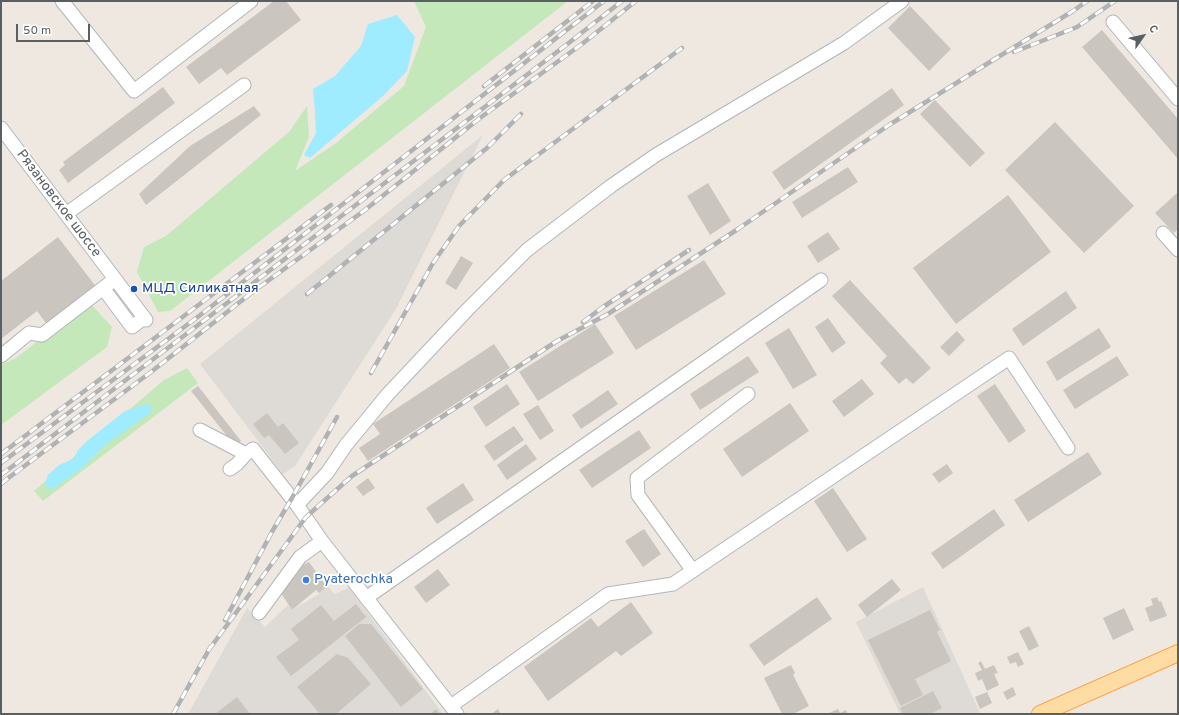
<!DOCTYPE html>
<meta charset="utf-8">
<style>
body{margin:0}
#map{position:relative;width:1179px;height:715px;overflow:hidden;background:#eee8e0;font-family:Overpass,sans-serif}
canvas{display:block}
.frame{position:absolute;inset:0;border:2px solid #596063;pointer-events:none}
.north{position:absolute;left:1123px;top:16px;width:40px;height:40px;-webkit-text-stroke:3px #fff;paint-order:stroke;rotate:56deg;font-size:11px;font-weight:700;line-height:16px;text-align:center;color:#596063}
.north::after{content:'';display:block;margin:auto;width:14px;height:18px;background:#596063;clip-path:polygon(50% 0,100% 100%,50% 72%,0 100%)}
.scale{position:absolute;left:16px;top:24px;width:74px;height:18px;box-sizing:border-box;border:2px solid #596063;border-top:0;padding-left:5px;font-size:12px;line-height:14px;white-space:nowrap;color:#596063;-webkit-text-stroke:3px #fff;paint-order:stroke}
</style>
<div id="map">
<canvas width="1179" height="715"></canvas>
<div class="frame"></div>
<div class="north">С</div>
<div class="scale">50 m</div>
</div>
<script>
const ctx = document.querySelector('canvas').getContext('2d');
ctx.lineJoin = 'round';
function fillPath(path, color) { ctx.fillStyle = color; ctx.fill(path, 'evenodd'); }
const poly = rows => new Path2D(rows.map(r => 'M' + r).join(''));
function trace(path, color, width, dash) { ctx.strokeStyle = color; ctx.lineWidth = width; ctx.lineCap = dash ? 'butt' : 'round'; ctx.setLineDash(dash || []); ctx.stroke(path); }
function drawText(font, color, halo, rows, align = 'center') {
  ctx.font = font + ' Overpass,sans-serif'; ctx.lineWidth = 3.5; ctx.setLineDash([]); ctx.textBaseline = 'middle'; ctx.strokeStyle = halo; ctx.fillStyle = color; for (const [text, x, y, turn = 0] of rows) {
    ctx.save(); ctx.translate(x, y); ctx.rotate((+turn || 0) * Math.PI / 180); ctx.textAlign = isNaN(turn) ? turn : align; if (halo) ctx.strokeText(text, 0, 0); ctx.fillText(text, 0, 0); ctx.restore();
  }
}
fillPath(poly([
 [483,135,396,309,295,466,283,474,200,364],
 [328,586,334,594,349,588,443,714,188,714,247,608,265,627,288,605,292,610,319,594],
 [923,587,980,713,977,714,900,714,856,622]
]), '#dedad5');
fillPath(poly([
 [414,1,568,1,170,311,158,312,137,272,144,247,166,236,289,132,307,106,309,137,295,171,336,143,404,86,426,27],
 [90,303,112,327,107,347,1,425,1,365,16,358,56,327],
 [187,368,198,383,43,501,34,491,164,380]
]), '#c4e8ba');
fillPath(poly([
 [397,15,415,37,407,71,383,96,310,158,304,155,316,133,315,111,313,89,335,76,361,46,368,24],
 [147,404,151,406,151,409,150,413,105,445,82,468,60,484,50,490,45,484,48,475,59,465,73,459,79,449,87,441,125,411]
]), '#9febff');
fillPath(poly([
 [274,1,286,1,301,20,227,75,221,68,199,84,186,67],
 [910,6,951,49,929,71,888,28],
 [1102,30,1178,119,1178,159,1082,47],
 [163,87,175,103,68,183,59,170,65,165,63,162],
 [892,88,904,105,784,190,772,172],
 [935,100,985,153,970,167,920,114],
 [254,106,261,115,146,205,139,194,190,146],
 [1055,122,1134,206,1084,253,1005,170],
 [848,167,858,182,802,218,792,202],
 [708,183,731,221,710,235,687,196],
 [1178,192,1178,229,1174,233,1155,213],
 [1008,195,1051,252,956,324,913,268],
 [828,232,840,249,818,263,807,246],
 [58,237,97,288,48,326,37,311,1,339,1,281],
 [461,256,473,263,456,290,445,283],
 [704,260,726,294,636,350,614,316],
 [850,280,931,368,913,384,906,378,899,384,880,363,887,356,832,296],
 [1066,291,1077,308,1023,346,1012,329],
 [828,318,846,343,832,353,815,327],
 [595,324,614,353,538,401,519,372],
 [789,328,817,375,793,389,765,343],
 [1099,328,1111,347,1057,381,1046,362],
 [957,331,965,340,949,356,940,347],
 [494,344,510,368,368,461,359,448,380,434,373,424],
 [748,356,759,372,700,410,690,394],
 [1117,356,1129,375,1075,409,1063,390],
 [862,379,874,394,844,417,832,401],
 [507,384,520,404,486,427,473,407],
 [995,384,1026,431,1009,443,977,396],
 [198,386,241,441,235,446,191,391],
 [608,390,618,404,581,429,572,415],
 [790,403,809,431,742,477,723,449],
 [538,405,554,431,540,440,523,414],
 [267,413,278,427,283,423,299,443,285,454,269,435,264,438,253,424],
 [514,426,524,440,494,461,484,446],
 [639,430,651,448,592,488,579,470],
 [526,444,537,459,507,480,497,465],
 [1088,452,1102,474,1028,522,1014,500],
 [947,464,953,473,939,483,932,474],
 [368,478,375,488,363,496,356,487],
 [463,483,474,500,437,524,426,508],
 [833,488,867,539,847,552,814,501],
 [994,509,1005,525,943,569,931,553],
 [644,529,661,554,643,567,625,541],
 [309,562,327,587,319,593,316,590,292,610,281,593,301,566],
 [438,569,450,585,426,603,414,587],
 [892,579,901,590,867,617,858,605],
 [817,597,832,619,764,666,749,645],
 [1157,597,1159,602,1161,601,1167,616,1150,622,1145,608,1153,605,1151,599],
 [631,602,653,633,621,656,616,651,548,701,524,667,591,618,598,627],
 [356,604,366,617,291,676,276,657,299,640,291,629,321,605,334,621],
 [1124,608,1134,630,1113,640,1103,618],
 [930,610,940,630,937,632,951,661,915,679,923,695,901,706,868,640],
 [359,624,371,624,423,689,401,707,345,636],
 [1029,626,1039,646,1029,651,1019,631],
 [1018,652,1024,664,1018,667,1016,662,1010,664,1007,657],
 [337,654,348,658,371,684,336,714,320,714,297,687],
 [981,661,985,669,994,665,998,673,994,674,999,685,987,691,982,679,978,681,975,673,982,670,978,663],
 [791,665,795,673,793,675,809,706,793,714,782,714,764,678],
 [1013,687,1016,695,1007,700,1003,692],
 [933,691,942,708,930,714,903,714,900,708],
 [987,692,992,703,980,709,975,697],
 [237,697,250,714,215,714],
 [436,709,440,714,430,714],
 [498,709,501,714,491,714],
 [838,709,840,713,846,710,848,714,830,714,829,713]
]), '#cbc5bf');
const minor = poly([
 [62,1,134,91,251,1],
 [1113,22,1178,99],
 [1,128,146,320],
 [66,214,244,85],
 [1163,233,1178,250],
 [103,288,132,327,144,318],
 [1,356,29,333,42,335,115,279],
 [200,430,246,454,253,449,297,505,322,541,457,714],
 [230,469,237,464,246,454],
 [297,505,327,473,346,445,388,394,468,309,527,250,611,186,656,155,844,43,902,1],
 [693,571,638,495,637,478,748,394],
 [366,598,821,280],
 [259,613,300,557,322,541],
 [451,706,608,594,673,584,1009,358,1068,448]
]);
const major = poly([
 [1040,714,1178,653]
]);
trace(minor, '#b2b6ba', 15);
trace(major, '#fea34a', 18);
trace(minor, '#fff', 13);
trace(major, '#ffdca4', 16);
const rail = poly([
 [1014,52,1077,27,1115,1],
 [484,86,593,1],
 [307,294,487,148,521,114],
 [583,322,603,307,689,250],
 [371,373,433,263,459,226,504,180,682,48],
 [1,454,331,205],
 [1,463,199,316,604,1],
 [1,475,570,42,622,1],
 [1,484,7,479,151,372,250,294,365,210,480,118,582,44,636,1],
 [225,620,273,530,292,498,337,417],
 [208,651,306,517,352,476,557,341,608,314,738,229,889,125,990,62,1073,11,1087,1],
 [173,714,211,646]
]);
trace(rail, '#b1b2b3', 4.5);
trace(rail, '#fff', 3, [9]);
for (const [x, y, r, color] of [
 [134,289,4,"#1a4fb4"],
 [306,580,4,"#3f7fe0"]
]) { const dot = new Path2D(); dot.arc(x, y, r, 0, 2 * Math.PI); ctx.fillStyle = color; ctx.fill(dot); trace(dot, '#fff', 1.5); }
drawText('14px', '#596063', '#fff', [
 ["Рязановское шоссе",58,204,53]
]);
drawText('14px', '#164399', '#fff', [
 ["МЦД Силикатная",142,289]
], 'left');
drawText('14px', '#366cbe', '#fff', [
 ["Pyaterochka",314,580]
], 'left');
</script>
